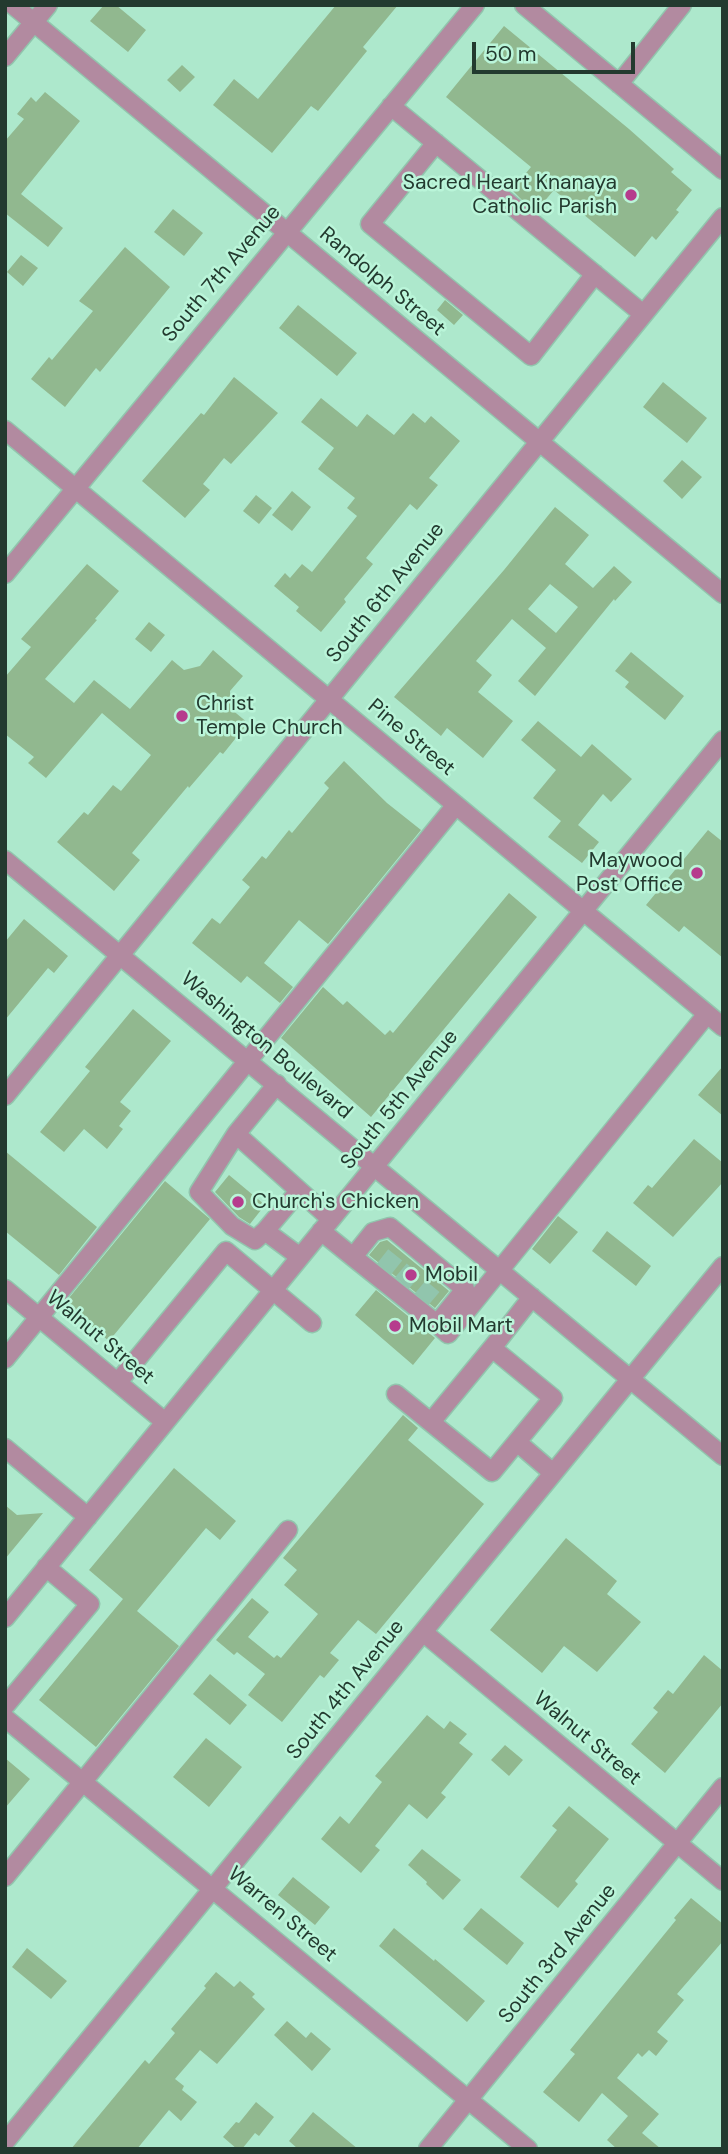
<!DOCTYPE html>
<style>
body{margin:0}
#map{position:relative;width:728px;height:2154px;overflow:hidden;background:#ade8cc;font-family:"DM Sans",sans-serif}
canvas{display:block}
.frame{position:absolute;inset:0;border:7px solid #233a2f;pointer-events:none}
.scale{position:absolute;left:472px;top:42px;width:163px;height:32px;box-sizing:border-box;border:4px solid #233a2f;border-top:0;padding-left:9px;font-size:21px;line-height:24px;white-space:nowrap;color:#233a2f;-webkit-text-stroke:5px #baf5d9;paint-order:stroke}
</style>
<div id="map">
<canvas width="728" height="2154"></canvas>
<div class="frame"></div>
<div class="scale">50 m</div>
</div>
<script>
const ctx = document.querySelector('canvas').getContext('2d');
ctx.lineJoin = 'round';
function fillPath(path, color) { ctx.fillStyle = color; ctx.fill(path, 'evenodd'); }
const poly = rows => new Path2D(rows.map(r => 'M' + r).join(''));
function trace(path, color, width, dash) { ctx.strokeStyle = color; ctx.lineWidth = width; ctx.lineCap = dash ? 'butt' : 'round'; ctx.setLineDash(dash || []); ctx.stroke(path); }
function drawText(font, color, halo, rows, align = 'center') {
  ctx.font = font + ' "DM Sans",sans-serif'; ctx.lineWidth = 5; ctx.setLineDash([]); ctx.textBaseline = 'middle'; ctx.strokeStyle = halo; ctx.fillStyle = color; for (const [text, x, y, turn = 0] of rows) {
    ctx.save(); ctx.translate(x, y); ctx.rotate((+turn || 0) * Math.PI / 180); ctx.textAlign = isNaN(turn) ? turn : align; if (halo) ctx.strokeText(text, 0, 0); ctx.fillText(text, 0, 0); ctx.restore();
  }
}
fillPath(poly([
 [104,5,116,5,146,30,128,52,90,21],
 [336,5,398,5,363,47,367,51,318,111,311,106,272,153,213,105,234,79,258,99],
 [504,26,629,129,674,169,671,172,692,190,676,210,679,212,656,240,652,236,635,257,554,190,536,211,522,200,512,190,531,167,446,97],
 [182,65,195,77,180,92,167,80],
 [45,92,80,121,21,194,63,228,48,247,5,213,5,141,24,119,17,114,31,97,36,102],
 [173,209,203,233,184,256,154,232],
 [125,247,170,287,100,372,96,368,65,407,31,379,49,357,52,360,93,311,79,301],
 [21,255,38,268,23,286,7,272],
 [445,300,463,315,454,325,437,310],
 [298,305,357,353,337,376,279,328],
 [234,377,278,413,231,464,224,458,203,484,210,490,185,518,142,481,201,413,204,415],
 [663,382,707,418,687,443,643,407],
 [321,398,357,427,367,414,394,435,413,413,425,423,431,416,460,441,429,478,438,485,417,510,410,504,366,558,373,564,344,599,346,602,321,632,296,611,299,607,274,586,285,573,290,578,302,564,312,572,357,516,347,508,355,498,318,469,334,448,301,422],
 [682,460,702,477,682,499,663,481],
 [292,491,311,507,292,531,272,515],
 [256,495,272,508,259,524,243,511],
 [555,507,589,535,565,564,593,588,614,566,632,582,615,601,614,599,535,696,518,681,546,648,512,619,476,661,492,675,478,692,513,721,483,758,447,728,441,736,394,697,504,570],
 [550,584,578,607,556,633,528,609],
 [87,564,119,591,95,619,97,620,45,679,74,703,94,680,130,709,172,660,184,670,200,666,213,650,243,676,230,691,231,709,248,723,223,754,220,752,189,788,188,786,132,853,140,860,114,891,57,842,84,812,88,815,113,785,121,791,151,755,102,713,46,778,28,763,34,757,5,734,5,677,31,647,21,639],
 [149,622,165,635,151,652,135,639],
 [631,652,684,696,665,720,625,687,629,682,615,671],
 [538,721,581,757,592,744,632,779,611,802,603,794,578,825,599,842,582,863,548,837,561,821,533,798,556,770,521,740],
 [344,761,387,803,421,830,328,944,299,920,264,963,293,987,280,1003,247,976,241,983,192,943,212,918,220,924,250,887,242,880,262,856,266,859,289,830,292,833,329,788,324,783],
 [708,830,723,842,723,958,684,926,679,932,646,905],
 [509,893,537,917,371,1117,281,1038,323,987,343,1005,347,1001,385,1035,390,1030,393,1033],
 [24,919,68,956,54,973,48,968,5,1020,5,942],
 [133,1009,171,1041,120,1102,131,1111,119,1126,123,1129,107,1149,84,1129,64,1152,40,1132,90,1071,85,1067],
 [723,1066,723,1116,698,1095],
 [694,1139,723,1163,723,1182,673,1237,633,1203,648,1185,652,1188],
 [5,1151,97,1227,59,1275,5,1231],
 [229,1175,265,1205,250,1224,239,1217,215,1192],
 [165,1181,210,1219,109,1341,64,1304],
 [558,1216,578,1232,550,1264,532,1249],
 [607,1231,651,1266,636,1286,592,1251],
 [387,1240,449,1291,435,1308,369,1255,380,1242],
 [376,1290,435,1338,413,1365,355,1315],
 [403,1415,418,1428,408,1440,484,1504,376,1634,358,1620,330,1653,339,1660,324,1678,320,1675,282,1722,248,1695,265,1674,237,1652,234,1655,216,1640,252,1598,269,1612,248,1637,274,1658,277,1655,281,1658,318,1614,284,1585,297,1570,283,1558],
 [174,1468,236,1521,220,1540,206,1528,137,1611,179,1646,96,1747,39,1700,123,1599,89,1570],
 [5,1505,17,1515,43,1513,5,1559],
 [566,1538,617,1581,607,1594,641,1622,597,1672,564,1646,542,1673,490,1630],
 [704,1655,723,1671,723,1703,665,1773,631,1744,658,1712,653,1708,668,1690,673,1694],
 [210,1674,247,1705,230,1725,193,1694],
 [427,1715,444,1729,450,1721,467,1734,459,1743,473,1754,441,1793,446,1797,427,1819,409,1804,375,1846,380,1850,361,1873,321,1839,340,1816,349,1824,382,1782,375,1776],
 [206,1738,242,1767,209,1807,173,1777],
 [505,1745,523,1760,509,1776,491,1760],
 [5,1758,30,1779,5,1808],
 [569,1806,609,1839,575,1881,578,1884,558,1908,520,1877,557,1830,552,1826],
 [422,1849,461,1880,443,1900,426,1884,427,1882,408,1865],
 [293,1877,330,1907,315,1925,278,1895],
 [691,1898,723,1924,723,1941,677,1994,684,2000,657,2032,668,2041,656,2056,649,2050,642,2057,638,2053,617,2078,659,2114,642,2133,661,2149,617,2149,607,2140,628,2116,602,2093,579,2122,543,2092,575,2054,570,2050,676,1920,674,1918],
 [481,1908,524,1943,507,1965,463,1929],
 [394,1928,434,1961,435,1959,485,2001,467,2022,379,1946],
 [27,1948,67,1981,51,1999,12,1967],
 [216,1972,234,1987,240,1981,255,1994,252,1997,265,2009,217,2064,200,2050,175,2079,184,2086,182,2090,197,2102,181,2121,169,2110,137,2149,71,2149,145,2060,149,2064,175,2033,171,2029,206,1988,204,1986],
 [287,2021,306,2038,311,2032,331,2049,312,2071,274,2035],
 [256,2102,274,2117,259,2136,255,2133,242,2149,237,2149,223,2137,236,2122,239,2123],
 [313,2112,358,2149,298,2149,289,2141]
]), '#91b88f');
trace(poly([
 [384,1269,400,1249],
 [402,1283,418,1264],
 [421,1300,437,1281]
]), '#91c5ad', 18, [18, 9]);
const minor = poly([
 [13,5,723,594],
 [524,5,723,170],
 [5,57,48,5],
 [619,84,682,5],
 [391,106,643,314],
 [436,143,370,224,531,356,595,274],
 [5,430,723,1027],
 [5,574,475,5],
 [5,860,723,1456],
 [277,1084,236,1134,331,1219],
 [5,1096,723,217],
 [236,1134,199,1192,232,1226,255,1240,265,1231],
 [299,1191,265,1231,300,1257],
 [321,1231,353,1257,437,1324,465,1289,390,1227,373,1232,353,1257],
 [5,1289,165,1422],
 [437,1324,448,1334,707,1014],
 [5,1359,456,805],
 [118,1382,226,1251,312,1323],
 [396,1394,492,1472,553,1398,492,1348,532,1297],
 [431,1422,492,1348],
 [517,1442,553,1473],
 [5,1448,88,1517],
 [5,1618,723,740],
 [423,1632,723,1881],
 [5,1706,90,1604,46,1567],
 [5,1718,528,2149],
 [5,1877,288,1530],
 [5,2142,723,1266],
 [428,2149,723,1787]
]);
trace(minor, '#91c5ad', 21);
trace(minor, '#b28aa0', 18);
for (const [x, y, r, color] of [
 [631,195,7,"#b63c8d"],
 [182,716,7,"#b63c8d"],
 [697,873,7,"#b63c8d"],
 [238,1202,7,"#b63c8d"],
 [411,1275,7,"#b63c8d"],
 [395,1326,7,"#b63c8d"]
]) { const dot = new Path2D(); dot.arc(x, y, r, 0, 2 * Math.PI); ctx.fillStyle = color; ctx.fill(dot); trace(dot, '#baf5d9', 2.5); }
drawText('21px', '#233a2f', '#baf5d9', [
 ["Sacred Heart Knanaya",617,183,"right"],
 ["Catholic Parish",617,207,"right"],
 ["Christ",196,704],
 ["Temple Church",196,728],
 ["Maywood",683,861,"right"],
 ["Post Office",683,885,"right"],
 ["Church's Chicken",252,1202],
 ["Mobil",425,1275],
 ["Mobil Mart",409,1326]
], 'left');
drawText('21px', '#233a2f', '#baf5d9', [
 ["South 7th Avenue",222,274,-50],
 ["Randolph Street",382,282,40],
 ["South 6th Avenue",386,593,-51],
 ["Pine Street",411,738,40],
 ["Washington Boulevard",266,1046,40],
 ["South 5th Avenue",400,1100,-51],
 ["Walnut Street",100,1338,40],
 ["South 4th Avenue",346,1690,-51],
 ["Walnut Street",587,1739,40],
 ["Warren Street",282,1915,40],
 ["South 3rd Avenue",558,1954,-51]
]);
</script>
